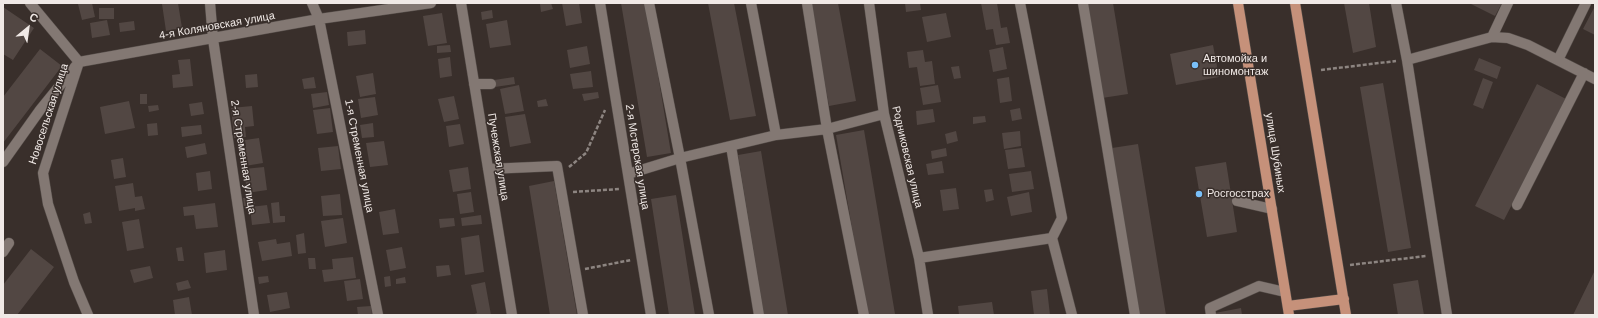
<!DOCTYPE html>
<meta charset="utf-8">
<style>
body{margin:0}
#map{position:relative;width:1598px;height:318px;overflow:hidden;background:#392f2b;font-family:Helvetica,sans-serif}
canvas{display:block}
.frame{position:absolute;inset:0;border:4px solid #f0e9e6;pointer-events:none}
.north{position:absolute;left:8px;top:8px;width:40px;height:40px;-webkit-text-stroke:3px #392f2b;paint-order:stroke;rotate:29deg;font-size:11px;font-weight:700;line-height:16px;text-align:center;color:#f0e9e6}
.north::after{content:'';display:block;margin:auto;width:14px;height:18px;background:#f0e9e6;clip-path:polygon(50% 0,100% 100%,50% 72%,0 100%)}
</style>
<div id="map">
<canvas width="1598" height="318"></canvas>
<div class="frame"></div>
<div class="north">С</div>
</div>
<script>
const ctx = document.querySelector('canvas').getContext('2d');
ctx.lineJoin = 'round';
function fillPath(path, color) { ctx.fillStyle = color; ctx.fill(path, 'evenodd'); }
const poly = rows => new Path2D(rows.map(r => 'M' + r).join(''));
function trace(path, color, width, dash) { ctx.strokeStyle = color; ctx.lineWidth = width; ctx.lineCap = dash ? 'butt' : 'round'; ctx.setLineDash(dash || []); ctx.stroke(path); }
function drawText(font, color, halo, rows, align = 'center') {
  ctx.font = font + ' Helvetica,sans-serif'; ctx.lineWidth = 3; ctx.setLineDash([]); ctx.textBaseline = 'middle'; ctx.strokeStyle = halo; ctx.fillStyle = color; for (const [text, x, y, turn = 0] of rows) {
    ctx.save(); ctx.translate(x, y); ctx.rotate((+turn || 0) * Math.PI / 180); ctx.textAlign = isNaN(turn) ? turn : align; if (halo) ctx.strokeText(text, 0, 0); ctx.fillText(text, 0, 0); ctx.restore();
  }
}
fillPath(poly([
 [84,3,92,3,95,17,82,20,78,4],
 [178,3,182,28,166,31,162,4],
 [551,3,553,9,541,12,540,4],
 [562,3,579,3,582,23,566,26],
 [621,3,646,3,671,153,647,157],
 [708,3,734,3,756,116,730,120],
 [810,3,838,3,856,101,829,106],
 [905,3,920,3,921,10,906,12],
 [981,3,997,3,1001,28,1007,27,1010,43,996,45,993,29,986,30],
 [1087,3,1113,3,1128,94,1102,98],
 [1344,3,1369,3,1376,47,1353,53],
 [1469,3,1502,3,1495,16],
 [1595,6,1595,35,1583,29],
 [3,7,34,28,13,60,3,54],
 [99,8,114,8,114,19,99,19],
 [492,10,493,18,482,20,481,12],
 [442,13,447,43,428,46,423,16],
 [946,13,951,37,927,42,922,17],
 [107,20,110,35,92,38,90,23],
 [507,20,511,45,490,48,486,24],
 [134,21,135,30,120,32,119,23],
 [365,30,366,44,348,46,347,32],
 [450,45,451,52,437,53,437,46],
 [1213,45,1219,77,1176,85,1170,54],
 [587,46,590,64,570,68,567,50],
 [1003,47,1007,69,993,72,989,50],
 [40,49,62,66,3,143,3,97],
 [923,50,925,62,932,61,935,84,920,86,917,67,909,68,907,52],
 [450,57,452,76,440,78,438,59],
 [1479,58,1501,67,1497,79,1474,70],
 [190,59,193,86,173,88,172,75,180,74,178,60],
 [959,66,961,78,954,79,951,67],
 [591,71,593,87,573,89,570,74],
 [373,73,376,94,360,97,356,76],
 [257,74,258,87,246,88,245,75],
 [314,77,316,88,304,89,302,79],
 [514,77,515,84,495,87,494,80],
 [1009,77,1012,101,1000,103,997,79],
 [1483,78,1493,82,1483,109,1473,105],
 [1383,83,1411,248,1388,252,1360,87],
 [1537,84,1566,99,1504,220,1475,206],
 [519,85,524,111,505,114,500,89],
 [938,85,941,102,923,105,920,88],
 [327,92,329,105,313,108,311,94],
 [598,92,599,98,584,101,582,94],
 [140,94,147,94,147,104,140,104],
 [454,96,459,119,444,122,438,99],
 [375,97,378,115,361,118,358,99],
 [546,99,548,106,538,107,537,101],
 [129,101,135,128,105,134,100,107],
 [202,102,204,114,191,116,189,104],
 [158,105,159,110,149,112,148,106],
 [252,106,254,126,245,127,246,137,234,138,231,108],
 [330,108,333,132,317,134,313,110],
 [1020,108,1022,119,1012,121,1010,110],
 [933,109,935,122,917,125,916,111],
 [525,114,531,143,510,147,505,117],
 [985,116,986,122,973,124,973,117],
 [157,123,158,135,148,136,147,124],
 [373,123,374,137,362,138,360,125],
 [460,124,464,144,449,147,446,126],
 [201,125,202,134,182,137,181,127],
 [864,130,895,314,891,315,867,315,836,135],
 [956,131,958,141,947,144,945,134],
 [1020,131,1021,146,1004,149,1002,133],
 [259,138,263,163,245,166,242,147,246,147,245,140],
 [384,141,388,165,370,167,366,143],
 [205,143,207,154,187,158,185,147],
 [1138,144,1166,315,1139,315,1112,148],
 [338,146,341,169,321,171,318,148],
 [946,148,947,156,932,159,931,151],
 [1022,148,1025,167,1008,169,1005,150],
 [761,151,788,315,764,315,738,155],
 [123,158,126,177,114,179,111,160],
 [942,161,944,173,928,175,926,164],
 [1226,162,1237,232,1207,237,1195,167],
 [264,167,267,190,247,193,244,169],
 [468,167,471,189,453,192,449,170],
 [210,171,212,189,198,191,196,173],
 [1031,171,1034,189,1012,192,1009,174],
 [554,181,577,315,550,315,529,186],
 [133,183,135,197,142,196,145,209,135,211,135,208,119,211,115,186],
 [956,188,959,209,943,211,940,190],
 [992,189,994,200,986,202,984,190],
 [471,192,474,212,460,214,457,194],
 [1029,192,1032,212,1011,216,1007,197],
 [340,194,342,215,323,216,321,196],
 [676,195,695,315,669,315,651,199],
 [253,197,255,204,244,206,243,198],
 [279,202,280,216,285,216,285,222,273,223,271,203],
 [215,203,218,227,196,229,194,215,184,216,183,207],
 [267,205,270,223,252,225,250,207],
 [395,209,399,233,383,235,379,212],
 [90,212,92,223,85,224,83,214],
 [481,215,482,224,462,226,461,218],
 [343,218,347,243,325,247,321,221],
 [454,218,455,226,440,228,439,219],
 [139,219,144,248,127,251,122,222],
 [304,233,306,253,298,254,296,235],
 [479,235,484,272,465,275,461,238],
 [276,239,277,244,290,242,292,256,262,261,258,242],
 [182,247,184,261,178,261,176,248],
 [402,247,406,268,390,271,386,250],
 [31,249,54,267,17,315,3,315,3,285],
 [225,250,227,270,206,273,204,253],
 [353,257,356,278,324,282,322,270,333,269,332,259],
 [308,258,315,258,316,269,309,269],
 [449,265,451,275,437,277,436,266],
 [150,266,153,278,134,283,130,270],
 [1595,270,1595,315,1573,315],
 [268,276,269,282,259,284,258,277],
 [390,276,391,286,385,287,384,277],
 [405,277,406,283,396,284,396,279],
 [360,279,363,299,347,301,344,281],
 [188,280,191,288,178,291,176,283],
 [1418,280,1424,315,1398,315,1393,284],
 [485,282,491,315,472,315,477,313,471,285],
 [1047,289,1050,315,1034,315,1031,291],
 [287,292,290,308,270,312,267,295],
 [189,297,192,315,175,315,173,300],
 [992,302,994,315,959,315,958,306],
 [371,306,372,315,358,315,357,307],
 [1241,308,1242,315,1215,315,1215,313]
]), '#524743');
const minor = poly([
 [30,3,79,62,43,173,48,204,74,282,88,315],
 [210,3,213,39,254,315],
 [312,3,319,19,378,315],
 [461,3,512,315],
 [600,3,651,315],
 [869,3,884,114,919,258,928,315],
 [1020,3,1062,218,1052,238,1072,315],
 [1083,3,1135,315],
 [1396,3,1407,60,1447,315],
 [1492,37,1508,3],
 [1407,60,1492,37,1508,38,1528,45,1595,79],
 [1558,60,1586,3],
 [474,84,491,84],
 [776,135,827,129,807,3],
 [731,146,759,315],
 [3,162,40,110,79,62,319,19,431,3],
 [488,169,557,166,583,315],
 [628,174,680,158,649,3],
 [1237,201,1272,209],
 [1517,205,1584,73],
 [3,252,9,243],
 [919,258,1052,238],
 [709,315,680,158,776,135,751,3],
 [864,315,827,129,884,114],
 [1211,315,1210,308,1259,286,1285,292]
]);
const major = poly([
 [1238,3,1289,315],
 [1295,3,1346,315],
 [1288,306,1344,299]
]);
trace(minor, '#564e4a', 11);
trace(major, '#564e4a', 11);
trace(poly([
 [1321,70,1396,61],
 [569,167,586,153,605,110],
 [573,192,619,189],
 [1350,265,1426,256],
 [585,269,631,260]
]), '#8d8581', 2.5, [4, 2]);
trace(minor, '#837873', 10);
trace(major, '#c6917a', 10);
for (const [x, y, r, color] of [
 [1195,65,4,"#79bff8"],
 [1199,194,4,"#79bff8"]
]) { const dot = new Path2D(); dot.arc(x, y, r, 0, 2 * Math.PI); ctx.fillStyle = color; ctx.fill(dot); trace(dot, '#392f2b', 1.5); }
drawText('11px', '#f0e9e6', '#392f2b', [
 ["4-я Коляновская улица",217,26,-10],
 ["Новосельская улица",49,114,-72],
 ["улица Шубиных",1275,153,81],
 ["1-я Стременная улица",359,156,79],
 ["2-я Стременная улица",243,157,81],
 ["Пучежская улица",498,157,81],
 ["2-я Мстерская улица",637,157,81],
 ["Родниковская улица",907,157,77]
]);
drawText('11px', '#f0e9e6', '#392f2b', [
 ["Автомойка и",1203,59],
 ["шиномонтаж",1203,72],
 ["Росгосстрах",1207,194]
], 'left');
</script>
